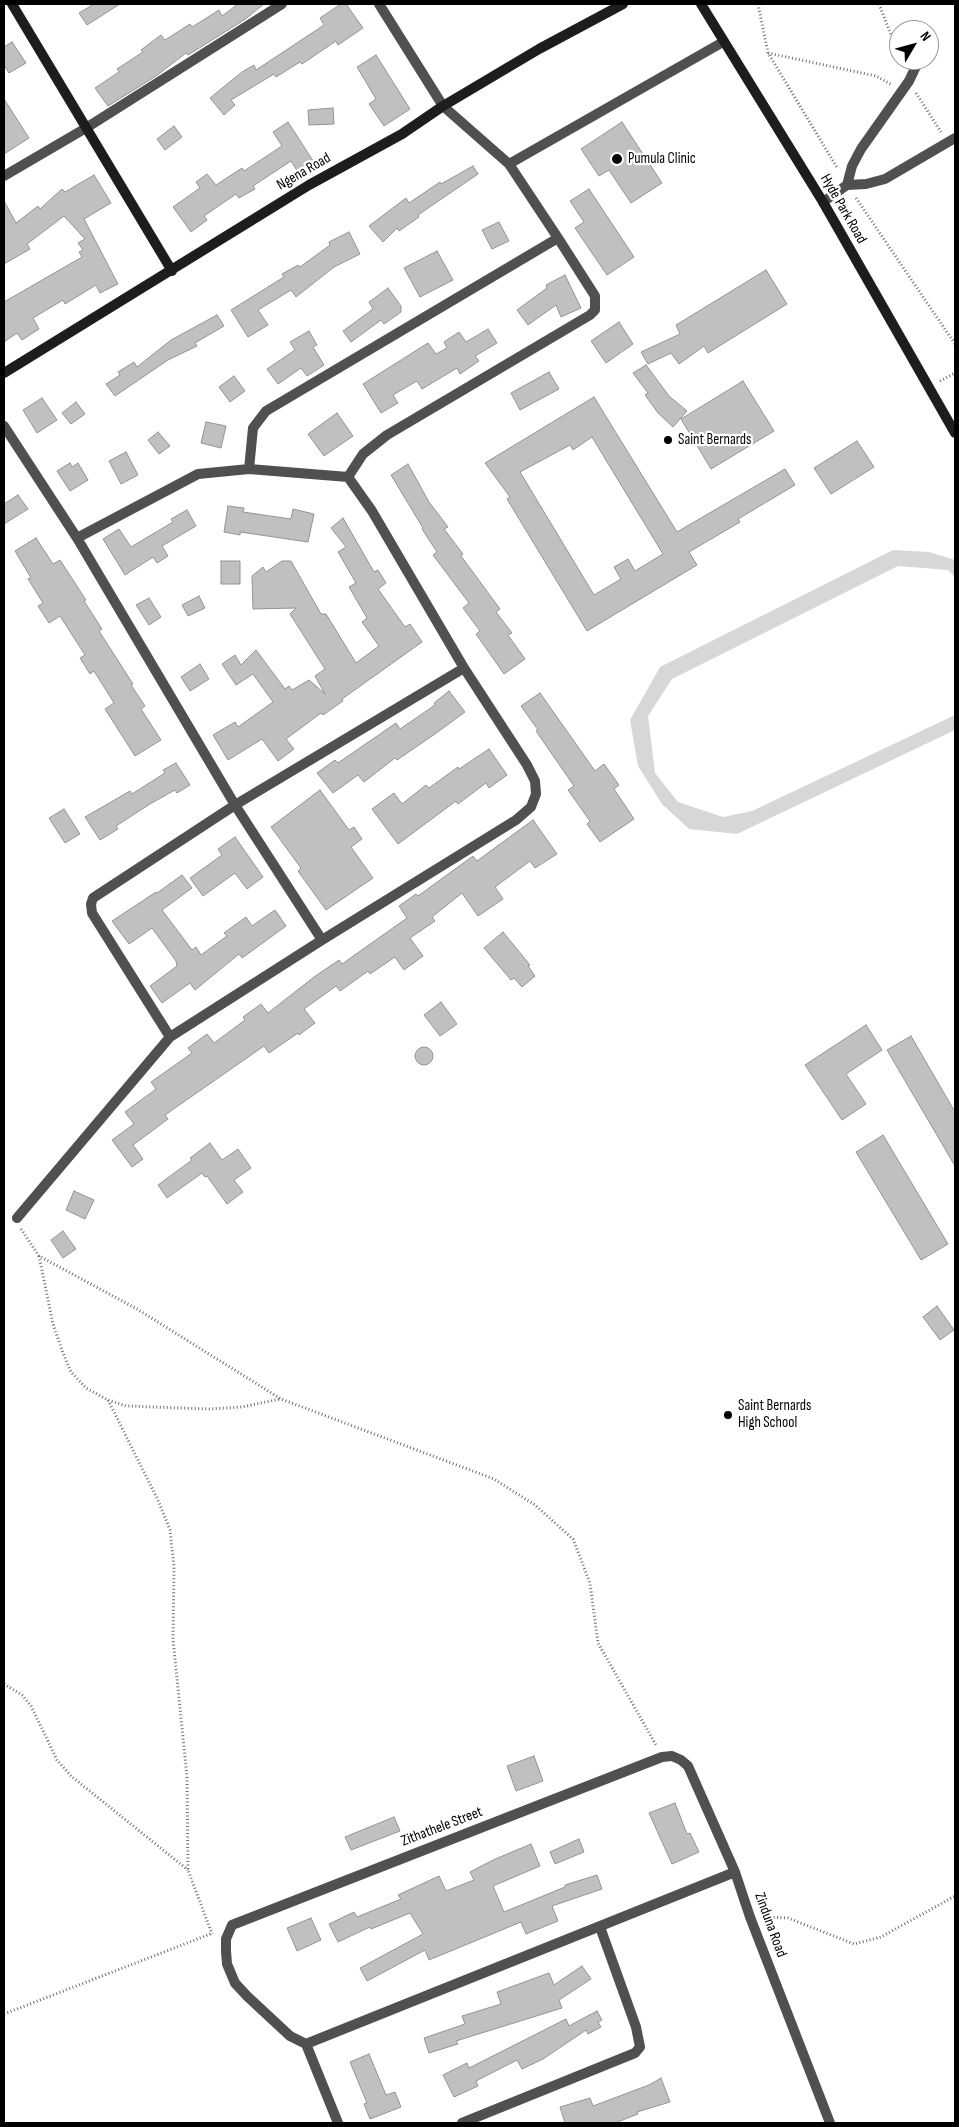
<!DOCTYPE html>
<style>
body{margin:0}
#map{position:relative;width:959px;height:2127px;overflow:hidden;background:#fff;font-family:"Sofia Sans Condensed",sans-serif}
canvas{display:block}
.frame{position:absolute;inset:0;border:5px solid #000;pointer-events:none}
.north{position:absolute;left:889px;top:20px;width:50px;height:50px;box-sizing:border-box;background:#fff;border:1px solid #999;border-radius:50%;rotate:53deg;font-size:14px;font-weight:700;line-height:20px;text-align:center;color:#000}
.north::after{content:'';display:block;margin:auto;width:18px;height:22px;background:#000;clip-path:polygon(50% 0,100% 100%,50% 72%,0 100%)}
</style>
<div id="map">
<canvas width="959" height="2127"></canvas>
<div class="frame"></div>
<div class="north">N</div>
</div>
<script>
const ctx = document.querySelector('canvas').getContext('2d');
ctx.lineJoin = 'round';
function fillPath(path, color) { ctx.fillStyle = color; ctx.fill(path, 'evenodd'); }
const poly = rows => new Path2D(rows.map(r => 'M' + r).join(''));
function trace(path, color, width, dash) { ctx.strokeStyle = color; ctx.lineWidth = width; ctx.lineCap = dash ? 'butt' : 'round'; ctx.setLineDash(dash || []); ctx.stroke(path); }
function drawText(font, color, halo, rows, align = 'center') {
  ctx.font = font + ' "Sofia Sans Condensed",sans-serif'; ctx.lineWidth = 4.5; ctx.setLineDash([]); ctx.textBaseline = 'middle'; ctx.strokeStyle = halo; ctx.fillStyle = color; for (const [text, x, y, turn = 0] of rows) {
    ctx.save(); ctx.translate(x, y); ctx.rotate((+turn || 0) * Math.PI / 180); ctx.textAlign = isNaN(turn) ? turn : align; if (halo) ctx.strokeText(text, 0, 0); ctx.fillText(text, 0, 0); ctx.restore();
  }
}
fillPath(poly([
 [893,550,929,552,955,560,955,577,948,570,898,566,672,679,648,716,655,773,678,802,723,817,752,811,955,715,955,730,737,834,689,829,662,804,638,766,630,720,660,667]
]), '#d7d7d7');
const building = poly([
 [94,4,120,4,87,25,79,13,94,4],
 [238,4,264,4,244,20,188,55,186,53,156,76,108,106,95,88,119,72,117,69,143,52,141,50,161,35,165,40,190,24,192,27,219,10,222,16,238,4],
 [341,4,346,4,363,28,338,45,336,41,302,64,300,62,276,77,274,74,231,100,235,105,224,115,210,98,242,72,254,65,256,70,324,25,320,18,341,4],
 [12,42,26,63,9,73,4,65,4,47,12,42],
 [376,55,410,109,384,126,369,104,376,99,357,67,376,55],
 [4,99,29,138,4,154,4,99],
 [333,108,334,124,309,125,308,110,333,108],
 [288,122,317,167,301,177,291,161,253,186,255,189,239,198,236,194,204,216,207,220,191,232,173,207,200,188,196,182,207,174,216,185,242,168,244,171,282,146,273,132,288,122],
 [622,122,662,183,631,203,609,170,599,176,581,149,622,122],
 [174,126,182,137,165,150,157,139,174,126],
 [473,166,478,174,418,215,419,217,399,231,397,228,383,242,369,226,406,198,409,203,440,182,441,184,473,166],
 [94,175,111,203,84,219,118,284,100,293,96,285,65,304,63,300,33,318,39,329,22,340,17,333,4,342,4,302,82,257,79,252,83,250,78,243,85,239,64,216,27,244,30,249,4,264,4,201,16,223,38,206,40,209,62,189,65,192,94,175],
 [589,189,634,257,607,275,575,228,584,222,570,201,589,189],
 [499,222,509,241,492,249,482,230,499,222],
 [349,232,360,254,334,267,296,297,291,290,258,310,268,325,248,337,231,310,284,277,282,274,298,265,300,267,330,245,329,242,349,232],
 [437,251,453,280,420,297,404,268,437,251],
 [766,270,787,304,708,353,704,346,679,364,671,353,648,364,641,352,680,334,676,325,766,270],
 [565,275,581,308,561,317,556,305,528,325,517,310,547,288,546,285,565,275],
 [388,288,401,306,401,312,384,324,381,320,351,342,343,331,373,309,369,302,388,288],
 [217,315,224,326,195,343,197,346,168,360,115,396,106,384,120,375,118,372,134,362,137,367,171,340,217,315],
 [619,322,633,344,606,363,591,341,619,322],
 [488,329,497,343,475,356,479,361,460,374,457,368,422,389,417,381,393,395,398,403,381,413,363,384,428,343,436,354,447,348,444,342,459,332,466,342,488,329],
 [309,331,317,345,313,347,324,365,307,376,301,368,278,384,267,369,295,350,290,342,309,331],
 [646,365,669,396,687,411,673,427,658,413,645,395,648,393,633,373,646,365],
 [549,372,559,389,520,410,511,393,549,372],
 [234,376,245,391,230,402,219,387,234,376],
 [743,381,774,431,711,469,681,419,743,381],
 [594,397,677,532,785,469,795,485,738,519,740,522,689,552,697,565,587,631,507,499,510,497,485,463,594,397],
 [592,437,663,554,635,571,628,559,614,567,621,579,594,595,520,472,570,445,573,450,592,437],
 [42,398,57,420,37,433,23,410,42,398],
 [76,402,85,414,71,424,62,413,76,402],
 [337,413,353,436,324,456,308,434,337,413],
 [206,422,226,426,221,448,201,443,206,422],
 [158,432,170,446,159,454,148,440,158,432],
 [857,441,874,467,831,494,814,468,857,441],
 [126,452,138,475,121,484,109,461,126,452],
 [70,463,72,467,78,463,88,480,70,491,57,471,70,463],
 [408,464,429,502,448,527,444,529,463,554,461,556,500,609,496,612,512,633,508,635,525,659,504,674,476,634,480,631,463,608,469,603,433,555,437,552,422,529,423,528,391,475,408,464],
 [18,495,28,509,4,524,4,504,18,495],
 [228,506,244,508,243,512,291,519,293,509,314,514,308,542,240,532,240,535,224,532,228,506],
 [187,510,196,526,162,546,168,556,157,563,153,557,125,575,103,539,119,529,131,547,173,522,171,519,187,510],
 [343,518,374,572,378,570,386,583,378,589,405,627,410,624,422,642,342,699,343,701,323,715,321,713,286,739,294,749,278,761,262,739,228,760,213,735,235,722,238,727,273,702,253,674,236,685,222,664,235,655,241,665,256,650,285,689,289,686,292,690,309,680,325,694,315,676,325,669,290,614,296,608,253,609,252,576,263,567,266,572,282,561,291,561,321,614,326,614,356,663,379,646,362,622,367,618,349,587,356,583,338,552,346,547,331,528,343,518],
 [36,538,53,564,60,560,86,600,84,601,102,629,99,631,133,684,131,685,145,706,141,709,161,740,135,756,105,709,114,703,94,671,90,674,80,658,85,655,60,616,49,623,38,606,43,603,28,579,31,578,15,551,36,538],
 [221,561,240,561,240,584,221,584,221,561],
 [199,596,205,608,188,616,182,605,199,596],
 [149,598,161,617,149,625,136,605,149,598],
 [200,664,209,679,190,691,181,677,200,664],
 [449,691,465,712,435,734,397,760,395,758,364,782,358,775,333,793,317,773,335,760,338,763,396,723,400,729,435,705,434,703,449,691],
 [540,693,595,771,604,764,619,785,614,789,634,819,600,842,587,824,590,821,568,790,574,786,536,731,538,730,521,706,540,693],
 [489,749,507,775,489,788,486,783,458,804,456,801,398,844,372,809,394,793,402,804,426,785,429,788,458,767,459,769,489,749],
 [176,763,190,785,177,793,175,790,150,804,116,826,118,829,100,840,85,817,130,791,132,794,165,773,163,770,176,763],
 [320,790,349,830,354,827,362,839,351,847,373,878,326,910,298,871,301,868,271,827,320,790],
 [64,809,80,834,65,843,49,818,64,809],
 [533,820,557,854,535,868,530,861,495,887,503,899,478,916,462,893,432,917,435,921,410,938,423,956,404,970,395,957,370,974,368,971,340,991,336,986,304,1009,315,1023,299,1035,298,1033,269,1053,264,1046,165,1115,168,1119,133,1145,143,1159,132,1167,112,1140,134,1124,125,1112,156,1089,151,1082,192,1053,188,1048,207,1034,214,1043,245,1020,243,1017,261,1004,268,1013,314,977,339,960,342,964,407,918,399,906,416,894,418,896,473,856,477,861,533,820],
 [235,837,263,877,247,889,235,873,203,896,190,878,222,855,218,849,235,837],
 [182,875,192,888,162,910,192,950,196,947,201,955,227,936,224,933,246,917,252,926,275,910,286,926,242,958,239,954,195,990,190,983,162,1003,150,986,177,966,176,961,152,928,129,944,112,921,156,892,157,893,182,875],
 [503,932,530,965,528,966,535,976,522,987,514,978,511,980,484,948,503,932],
 [441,1002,457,1024,440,1036,424,1015,441,1002],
 [866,1025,882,1050,846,1074,866,1104,842,1120,805,1065,866,1025],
 [911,1036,955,1112,955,1166,887,1050,911,1036],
 '415 1056a9 9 0 1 1 18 0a9 9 0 1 1-18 0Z',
 [883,1135,948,1244,921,1260,856,1152,883,1135],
 [210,1143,222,1160,238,1149,251,1168,234,1180,243,1192,227,1204,207,1176,205,1177,202,1173,167,1198,158,1185,192,1160,190,1158,210,1143],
 [74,1191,94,1200,85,1219,66,1210,74,1191],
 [63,1231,76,1249,63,1258,51,1240,63,1231],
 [937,1306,954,1330,940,1340,923,1317,937,1306],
 [534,1756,543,1781,516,1791,507,1766,534,1756],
 [675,1803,687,1834,690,1833,699,1852,672,1864,649,1813,675,1803],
 [394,1817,400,1831,351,1850,345,1837,394,1817],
 [579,1839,584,1852,555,1864,550,1852,579,1839],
 [531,1844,540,1866,493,1886,504,1912,565,1887,565,1885,597,1875,602,1889,552,1906,558,1921,526,1934,521,1922,429,1960,425,1950,367,1981,360,1968,423,1934,410,1913,371,1929,370,1927,338,1942,329,1924,354,1912,357,1917,401,1899,398,1895,439,1876,446,1891,474,1880,470,1872,493,1860,531,1844],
 [311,1918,321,1940,297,1951,287,1928,311,1918],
 [582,1966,591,1979,559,2000,562,2008,456,2041,458,2044,429,2053,424,2038,465,2024,462,2016,501,2004,497,1992,549,1973,554,1985,582,1966],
 [597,2011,602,2020,598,2022,601,2027,588,2034,586,2030,543,2059,522,2069,517,2060,476,2081,478,2086,454,2097,443,2075,467,2063,469,2068,566,2019,569,2026,597,2011],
 [369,2054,386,2095,395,2092,401,2107,370,2119,364,2104,367,2103,350,2062,369,2054],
 [661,2078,670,2102,637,2112,638,2114,615,2123,565,2123,560,2107,590,2098,593,2106,649,2085,661,2078]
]);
fillPath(building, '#c0c0c0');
trace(building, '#949494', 1);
trace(poly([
 [758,4,768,53,838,169],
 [879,4,899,56],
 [768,53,876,76,892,85],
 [916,93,941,132],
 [856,198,955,344],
 [940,381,955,373],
 [21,1229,39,1256,137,1309,281,1399,494,1479,535,1505,573,1539,590,1583,598,1643,656,1745],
 [39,1256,53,1324,63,1353,71,1372,86,1388,108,1400,126,1406,209,1409,242,1407,280,1399],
 [108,1400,158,1500,170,1530,174,1567,173,1639,187,1777,188,1870,212,1934],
 [4,1684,22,1695,31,1706,57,1760,71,1776,188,1870],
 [763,1917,788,1918,854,1944,881,1937,955,1896],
 [4,2014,213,1933]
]), '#727272', 3, [1, 2.5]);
trace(poly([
 [929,40,929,39],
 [847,185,852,166,861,149,909,81,919,60],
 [823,202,847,185,866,184,885,179,955,138]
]), '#505050', 10);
trace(poly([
 [379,4,443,106,509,164],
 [4,176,86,128,282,4],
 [4,426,77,538,235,805,322,940],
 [249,469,253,428,266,411,558,238,509,164,723,42],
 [348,477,363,454,387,435,590,315,595,310,595,296,558,238],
 [170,1037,92,913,91,904,93,898,235,805,464,668],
 [17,1218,170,1037,322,940,516,820,531,807,536,794,535,781,527,765,464,668,372,511,348,477,249,469,198,474,77,538],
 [306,2044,735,1872],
 [338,2123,306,2044,290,2036,247,1996,235,1983,227,1964,226,1951,226,1939,232,1925,662,1757,672,1756,681,1760,688,1766,735,1872,750,1917,830,2123],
 [462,2123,635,2053,640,2047,636,2027,600,1927]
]), '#505050', 10);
trace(poly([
 [12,4,172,271],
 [701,4,823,202,955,433],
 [4,373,309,185,402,134,443,106,539,49,623,4]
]), '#1d1d1d', 10);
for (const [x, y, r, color] of [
 [617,159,6,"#000"],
 [668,440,5,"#000"],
 [728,1415,5,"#000"]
]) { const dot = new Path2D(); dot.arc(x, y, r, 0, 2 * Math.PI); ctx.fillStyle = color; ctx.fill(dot); trace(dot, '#fff', 2); }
drawText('15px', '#000', '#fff', [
 ["Pumula Clinic",628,159],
 ["Saint Bernards",678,440],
 ["Saint Bernards",738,1406],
 ["High School",738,1423]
], 'left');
drawText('15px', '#000', '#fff', [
 ["Ngena Road",304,172,-30],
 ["Hyde Park Road",843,209,60],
 ["Zithathele Street",442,1827,-21],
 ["Zinduna Road",770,1925,70]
]);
</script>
